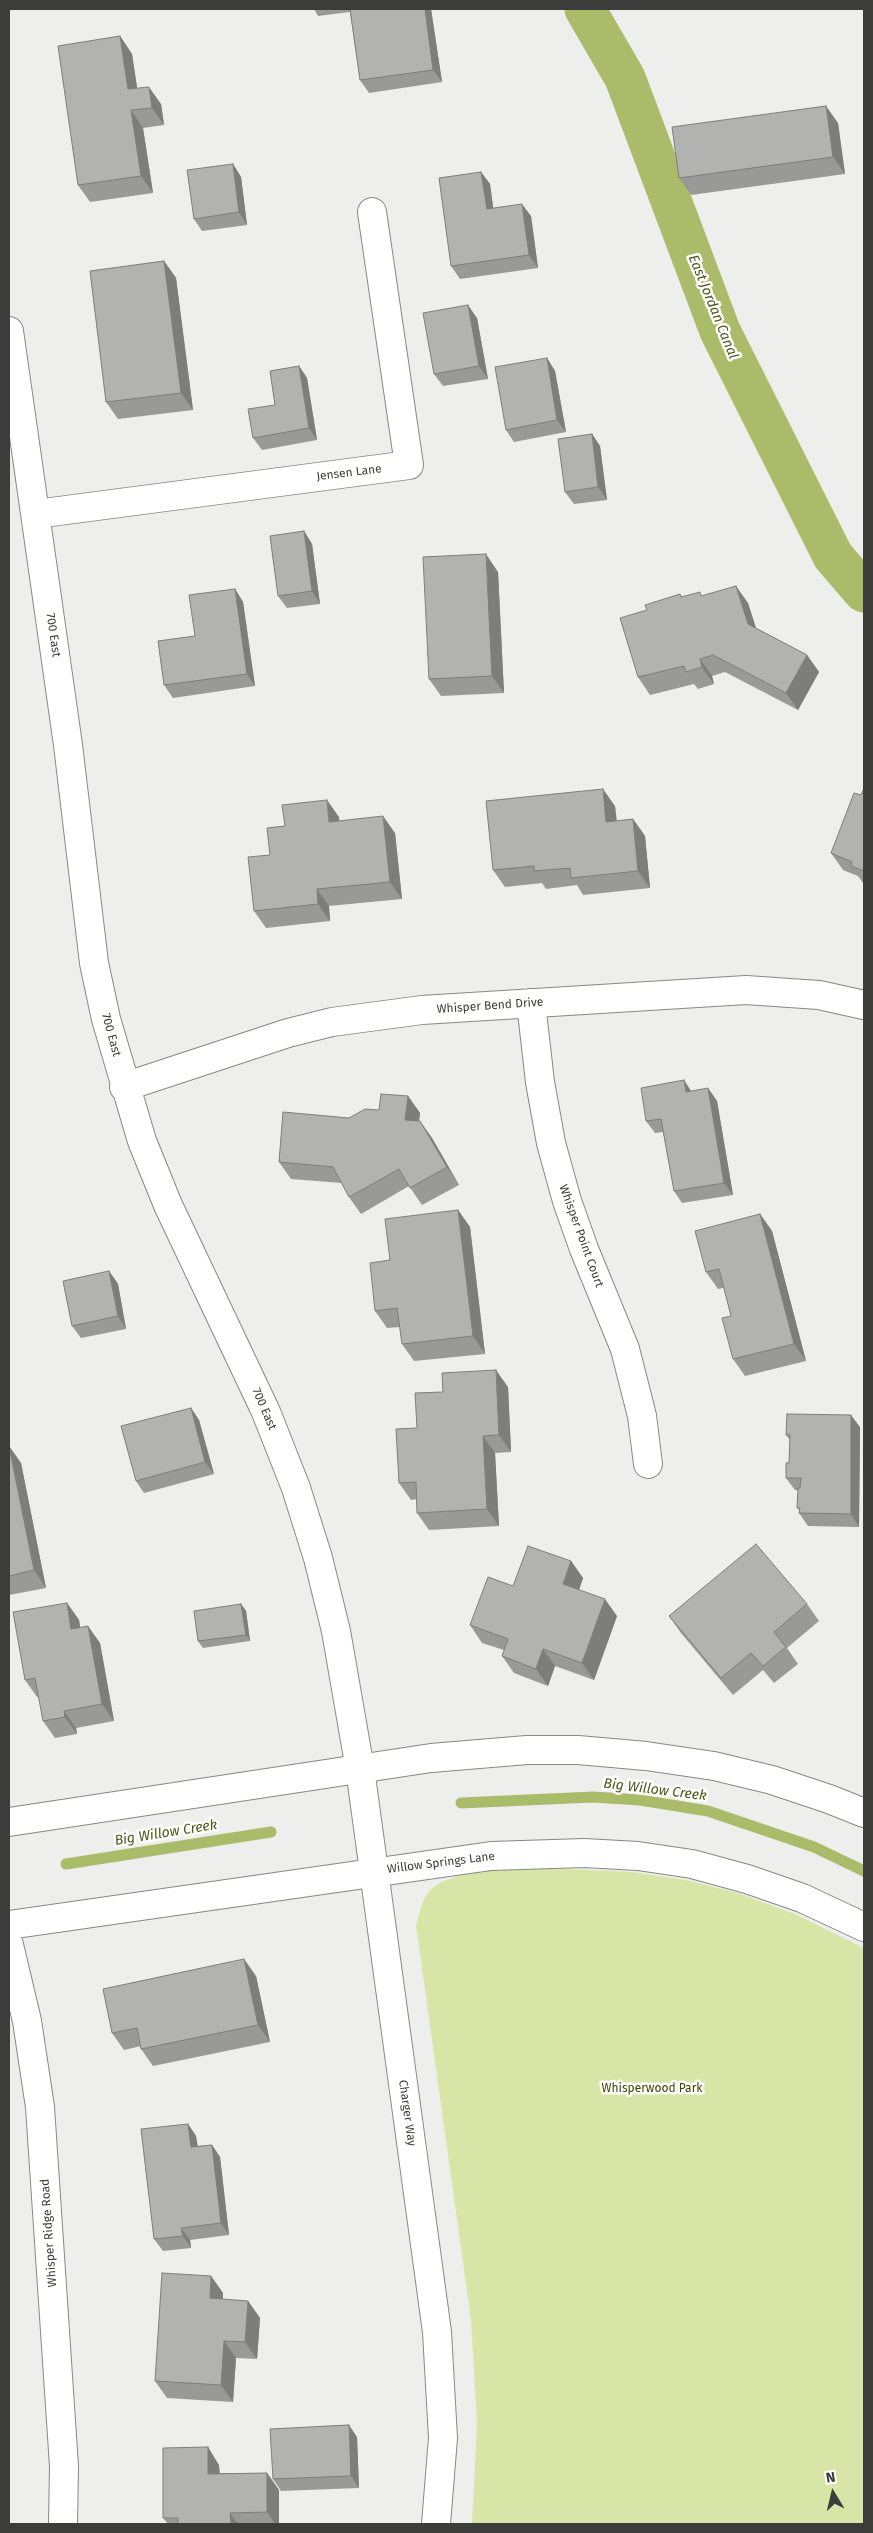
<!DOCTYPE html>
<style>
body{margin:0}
#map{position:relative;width:873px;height:2533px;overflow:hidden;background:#eeefec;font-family:"Fira Sans",sans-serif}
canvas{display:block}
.frame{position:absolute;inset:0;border:10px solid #3c3c3b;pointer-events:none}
.north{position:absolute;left:808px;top:2468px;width:50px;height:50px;-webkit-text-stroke:4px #fffffe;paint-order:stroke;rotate:351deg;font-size:14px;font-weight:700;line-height:20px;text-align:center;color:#3c3c3b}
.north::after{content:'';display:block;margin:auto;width:18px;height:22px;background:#3c3c3b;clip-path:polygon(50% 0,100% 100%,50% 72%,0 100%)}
</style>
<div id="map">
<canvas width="873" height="2533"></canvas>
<div class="frame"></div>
<div class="north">N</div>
</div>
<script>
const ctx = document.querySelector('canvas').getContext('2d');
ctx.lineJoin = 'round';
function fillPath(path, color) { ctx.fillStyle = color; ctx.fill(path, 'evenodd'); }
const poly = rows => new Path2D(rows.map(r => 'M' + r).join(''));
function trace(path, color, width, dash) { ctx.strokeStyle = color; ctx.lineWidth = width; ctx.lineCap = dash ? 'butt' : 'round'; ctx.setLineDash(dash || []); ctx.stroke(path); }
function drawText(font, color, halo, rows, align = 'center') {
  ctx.font = font + ' "Fira Sans",sans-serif'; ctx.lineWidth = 5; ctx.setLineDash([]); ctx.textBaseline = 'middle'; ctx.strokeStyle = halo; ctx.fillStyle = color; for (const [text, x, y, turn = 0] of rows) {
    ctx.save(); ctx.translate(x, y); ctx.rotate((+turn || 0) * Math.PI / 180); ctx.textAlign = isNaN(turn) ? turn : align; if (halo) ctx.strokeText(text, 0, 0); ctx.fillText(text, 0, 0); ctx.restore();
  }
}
fillPath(poly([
 [527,1867,632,1872,686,1880,738,1893,795,1914,864,1948,864,2524,472,2524,477,2423,471,2320,416,1925,423,1901,430,1890,441,1882,471,1872]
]), '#d7e6a7');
trace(poly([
 [461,1803,593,1797,640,1800,708,1811,814,1847,864,1871],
 [66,1864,271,1832]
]), '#aabc69', 11);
trace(poly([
 [585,9,625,78,720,331,833,556,864,592]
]), '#aabc69', 41);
const minor = poly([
 [9,331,68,745,94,963,106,1019,142,1141,168,1205,266,1412,296,1488,318,1558,336,1631,360,1769,437,2332,443,2438,436,2524],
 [36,514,409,465,372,212],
 [531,1003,540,1082,551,1143,567,1201,584,1249,625,1349,642,1416,648,1464],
 [124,1087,288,1033,332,1022,422,1010,746,990,819,995,864,1005],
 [9,1822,431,1758,527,1750,578,1750,646,1756,714,1766,772,1780,829,1799,864,1813],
 [9,1925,491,1856,584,1853,638,1856,692,1864,747,1879,802,1898,864,1927],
 [9,1945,27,2021,40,2107,64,2466,63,2524]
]);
trace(minor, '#878886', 30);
trace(minor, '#fff', 28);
fillPath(poly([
 [314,9,431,9,442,82,369,93,360,80,350,12,318,16],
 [120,36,132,54,137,88,161,104,164,125,143,128,153,193,90,202,78,185],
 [838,123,845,174,691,195,679,178],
 [233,164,241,177,247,225,202,231,194,219],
 [481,172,490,184,493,208,531,216,538,268,460,279,451,266],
 [164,261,176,278,193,410,118,419,106,402],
 [477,318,488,379,443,386,434,374],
 [547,358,555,371,566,432,514,442,506,430],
 [299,366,307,378,317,440,262,450,253,438,275,405],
 [592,434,600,446,607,500,574,504,565,492],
 [304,531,312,544,320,604,287,608,278,596],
 [498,572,504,693,441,696,429,679],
 [235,589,243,602,255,686,173,698,164,685,195,636],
 [680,594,682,597,703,596,748,603,756,628,807,655,819,672,798,710,725,672,712,676,714,684,698,689,694,684,650,695,638,677],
 [864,788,864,884,863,883,858,876,843,870,831,853,861,795],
 [615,806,617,821,633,819,645,836,650,888,583,895,577,885,546,889,542,883,505,887,493,870],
 [339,817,339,821,395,833,402,899,329,906,330,921,266,928,254,911,270,855,285,826],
 [684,1080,691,1091,708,1088,717,1101,733,1195,682,1203,674,1191,663,1132,655,1133,646,1121],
 [408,1096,420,1113,419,1121,432,1138,459,1185,422,1205,409,1186,361,1214,349,1197,342,1183,291,1179,279,1162,349,1118,379,1110],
 [458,1210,470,1227,485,1354,414,1361,402,1344,400,1327,387,1328,375,1311,390,1260],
 [760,1214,772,1231,806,1361,745,1376,733,1359,731,1316,724,1288,718,1289,706,1272],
 [109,1271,118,1284,126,1329,81,1338,72,1326],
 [508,1387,511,1452,495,1453,499,1526,429,1530,417,1513,417,1499,411,1500,399,1483,417,1428,443,1392],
 [191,1408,199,1420,214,1474,144,1493,136,1481],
 [860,1427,859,1527,808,1526,799,1513,800,1511,797,1508,798,1490,795,1490,786,1478,789,1463,790,1440,786,1435],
 [9,1446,21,1463,46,1588,9,1595],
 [571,1561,583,1578,579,1590,617,1616,594,1680,555,1666,548,1686,514,1673,502,1656,504,1650,482,1643,470,1625,513,1586],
 [67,1603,79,1620,80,1627,100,1643,114,1721,76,1728,77,1734,55,1738,43,1721,39,1697,37,1697,25,1680],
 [241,1604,246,1611,250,1641,203,1648,198,1641],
 [807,1604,819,1621,787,1648,798,1664,774,1683,763,1670,733,1695,681,1633,669,1616],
 [256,1976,270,2042,153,2066,141,2049,141,2046,124,2050,112,2033],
 [188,2124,196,2136,198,2146,212,2145,220,2157,229,2235,190,2240,191,2248,163,2251,154,2239],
 [211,2276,223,2293,223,2299,248,2301,260,2318,257,2359,236,2358,233,2402,167,2398,155,2381],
 [357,2437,359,2488,281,2491,273,2479],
 [219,2465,220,2473,267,2473,279,2490,279,2524,168,2524,163,2518]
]), '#999a97');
fillPath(poly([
 [425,9,431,9,442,82,433,70],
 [120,36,132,54,140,107,128,89],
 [149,87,161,104,164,125,152,108],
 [826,106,838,123,845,174,833,157],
 [131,110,143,128,153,193,141,176],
 [233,164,241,177,247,225,239,212],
 [481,172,490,184,495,221,487,209],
 [522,204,531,216,538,268,529,255],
 [164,261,176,278,193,410,181,393],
 [468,305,477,318,488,379,479,366],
 [547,358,555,371,566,432,557,420],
 [299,366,307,378,317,440,309,428],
 [592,434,600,446,607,500,598,487],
 [304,531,312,544,320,604,312,591],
 [486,554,498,572,504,693,492,676],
 [736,586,748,603,760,641,748,624],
 [235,589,243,602,255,686,247,674],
 [807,655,819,672,798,710,786,693],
 [700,659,712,676,714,684,702,667],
 [603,789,615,806,618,839,606,822],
 [327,800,339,817,341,839,329,822],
 [383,816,395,833,402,899,390,882],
 [633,819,645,836,650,888,638,871],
 [317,889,329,906,330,921,318,904],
 [684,1080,692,1093,686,1092],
 [708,1088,717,1101,733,1195,724,1183],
 [408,1096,420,1113,417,1137,405,1120],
 [420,1121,432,1138,459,1185,447,1167],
 [458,1210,470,1227,485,1354,473,1336],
 [760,1214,772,1231,806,1361,794,1344],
 [109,1271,118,1284,126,1329,118,1316],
 [496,1370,508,1387,511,1452,499,1435],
 [191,1408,199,1420,214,1474,205,1462],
 [851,1415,860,1427,859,1527,851,1514],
 [483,1436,495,1453,499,1526,487,1509],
 [9,1446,21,1463,46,1588,34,1570],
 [571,1561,583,1578,575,1601,563,1584],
 [605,1599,617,1616,594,1680,582,1663],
 [67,1603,79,1620,83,1646,71,1629],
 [241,1604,246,1611,250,1641,246,1635],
 [88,1626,100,1643,114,1721,102,1704],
 [543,1649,555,1666,548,1686,536,1669],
 [64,1711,76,1728,77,1734,65,1717],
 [244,1959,256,1976,270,2042,258,2025],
 [188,2124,196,2136,199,2160,191,2147],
 [212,2145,220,2157,229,2235,221,2223],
 [181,2228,190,2240,191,2248,183,2236],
 [211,2276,223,2293,222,2315,210,2298],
 [248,2301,260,2318,257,2359,245,2342],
 [224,2341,236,2358,233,2402,221,2385],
 [349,2425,357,2437,359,2488,351,2476],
 [208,2447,219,2465,220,2491,208,2474],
 [267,2473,279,2490,279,2524,275,2524,267,2512],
 [230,2513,238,2524,231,2524]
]), '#7d7d7b');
const building = poly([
 [350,9,425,9,433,70,360,80,350,9],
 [120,36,128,89,149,87,152,108,131,110,141,176,78,185,58,46,120,36],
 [826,106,833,157,679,178,672,127,826,106],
 [233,164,239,212,194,219,187,170,233,164],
 [481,172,487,209,522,204,529,255,451,266,439,178,481,172],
 [164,261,181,393,106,402,90,271,164,261],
 [468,305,479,366,434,374,423,313,468,305],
 [547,358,557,420,506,430,495,367,547,358],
 [299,366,309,428,253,438,248,409,275,405,270,371,299,366],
 [592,434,598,487,565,492,558,439,592,434],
 [304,531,312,591,278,596,270,536,304,531],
 [486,554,492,676,429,679,423,557,486,554],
 [736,586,748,624,807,655,786,693,713,655,700,659,702,667,686,672,684,666,638,677,620,618,647,610,645,605,680,594,681,597,700,592,701,596,736,586],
 [235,589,247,674,164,685,158,641,195,636,189,595,235,589],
 [864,788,864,871,851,866,852,862,831,853,854,793,861,795,864,788],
 [603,789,606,822,633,819,638,871,571,878,570,868,534,871,534,866,493,870,486,801,603,789],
 [327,800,329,822,383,816,390,882,317,889,318,904,254,911,248,857,270,855,267,828,285,826,282,805,327,800],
 [684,1080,686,1092,708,1088,724,1183,674,1191,661,1119,646,1121,641,1088,684,1080],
 [381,1094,408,1096,405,1120,420,1121,447,1167,410,1188,399,1169,349,1197,333,1167,279,1162,283,1112,349,1118,365,1109,379,1110,381,1094],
 [458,1210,473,1336,402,1344,397,1308,375,1311,370,1263,390,1260,385,1219,458,1210],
 [760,1214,794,1344,733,1359,722,1318,731,1316,719,1269,706,1272,695,1231,760,1214],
 [109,1271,118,1316,72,1326,63,1281,109,1271],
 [496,1370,499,1435,483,1436,487,1509,417,1513,416,1482,399,1483,396,1429,417,1428,415,1393,443,1392,442,1373,496,1370],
 [191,1408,205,1462,136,1481,121,1426,191,1408],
 [787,1414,851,1415,851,1514,799,1513,800,1508,797,1508,798,1488,800,1488,801,1478,786,1478,786,1463,789,1463,790,1435,786,1435,787,1414],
 [9,1446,34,1570,9,1576,9,1446],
 [756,1544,807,1604,774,1632,786,1647,763,1666,751,1653,721,1678,669,1616,756,1544],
 [528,1546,571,1561,563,1584,605,1599,582,1663,543,1649,536,1669,502,1656,508,1639,470,1625,488,1577,513,1586,528,1546],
 [67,1603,71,1629,88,1626,102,1704,64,1711,65,1717,43,1721,35,1678,25,1680,13,1612,67,1603],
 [241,1604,246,1635,198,1641,194,1611,241,1604],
 [244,1959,258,2025,141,2049,137,2028,112,2033,103,1989,244,1959],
 [188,2124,191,2147,212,2145,221,2223,181,2228,183,2236,154,2239,141,2129,188,2124],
 [162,2273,211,2276,210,2298,248,2301,245,2342,224,2341,221,2385,155,2381,162,2273],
 [349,2425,351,2476,273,2479,270,2429,349,2425],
 [208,2447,208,2474,267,2473,267,2512,230,2513,231,2524,178,2524,178,2518,163,2518,163,2448,208,2447]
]);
fillPath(building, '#b2b3b0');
trace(building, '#7d7d7b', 1);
drawText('12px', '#3c3c3b', '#fffffe', [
 ["Jensen Lane",349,473,-7],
 ["700 East",53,635,82],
 ["Whisper Bend Drive",490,1006,-4],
 ["700 East",111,1035,75],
 ["Whisper Point Court",581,1236,70],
 ["700 East",264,1409,67],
 ["Willow Springs Lane",441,1863,-7],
 ["Charger Way",407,2113,82],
 ["Whisper Ridge Road",49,2233,-94]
]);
drawText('12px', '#3a4503', '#fffffe', [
 ["Whisperwood Park",652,2089]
]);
drawText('italic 14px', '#4c571b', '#fffffe', [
 ["East Jordan Canal",713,307,68],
 ["Big Willow Creek",655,1790,7],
 ["Big Willow Creek",166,1833,-9]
]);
</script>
